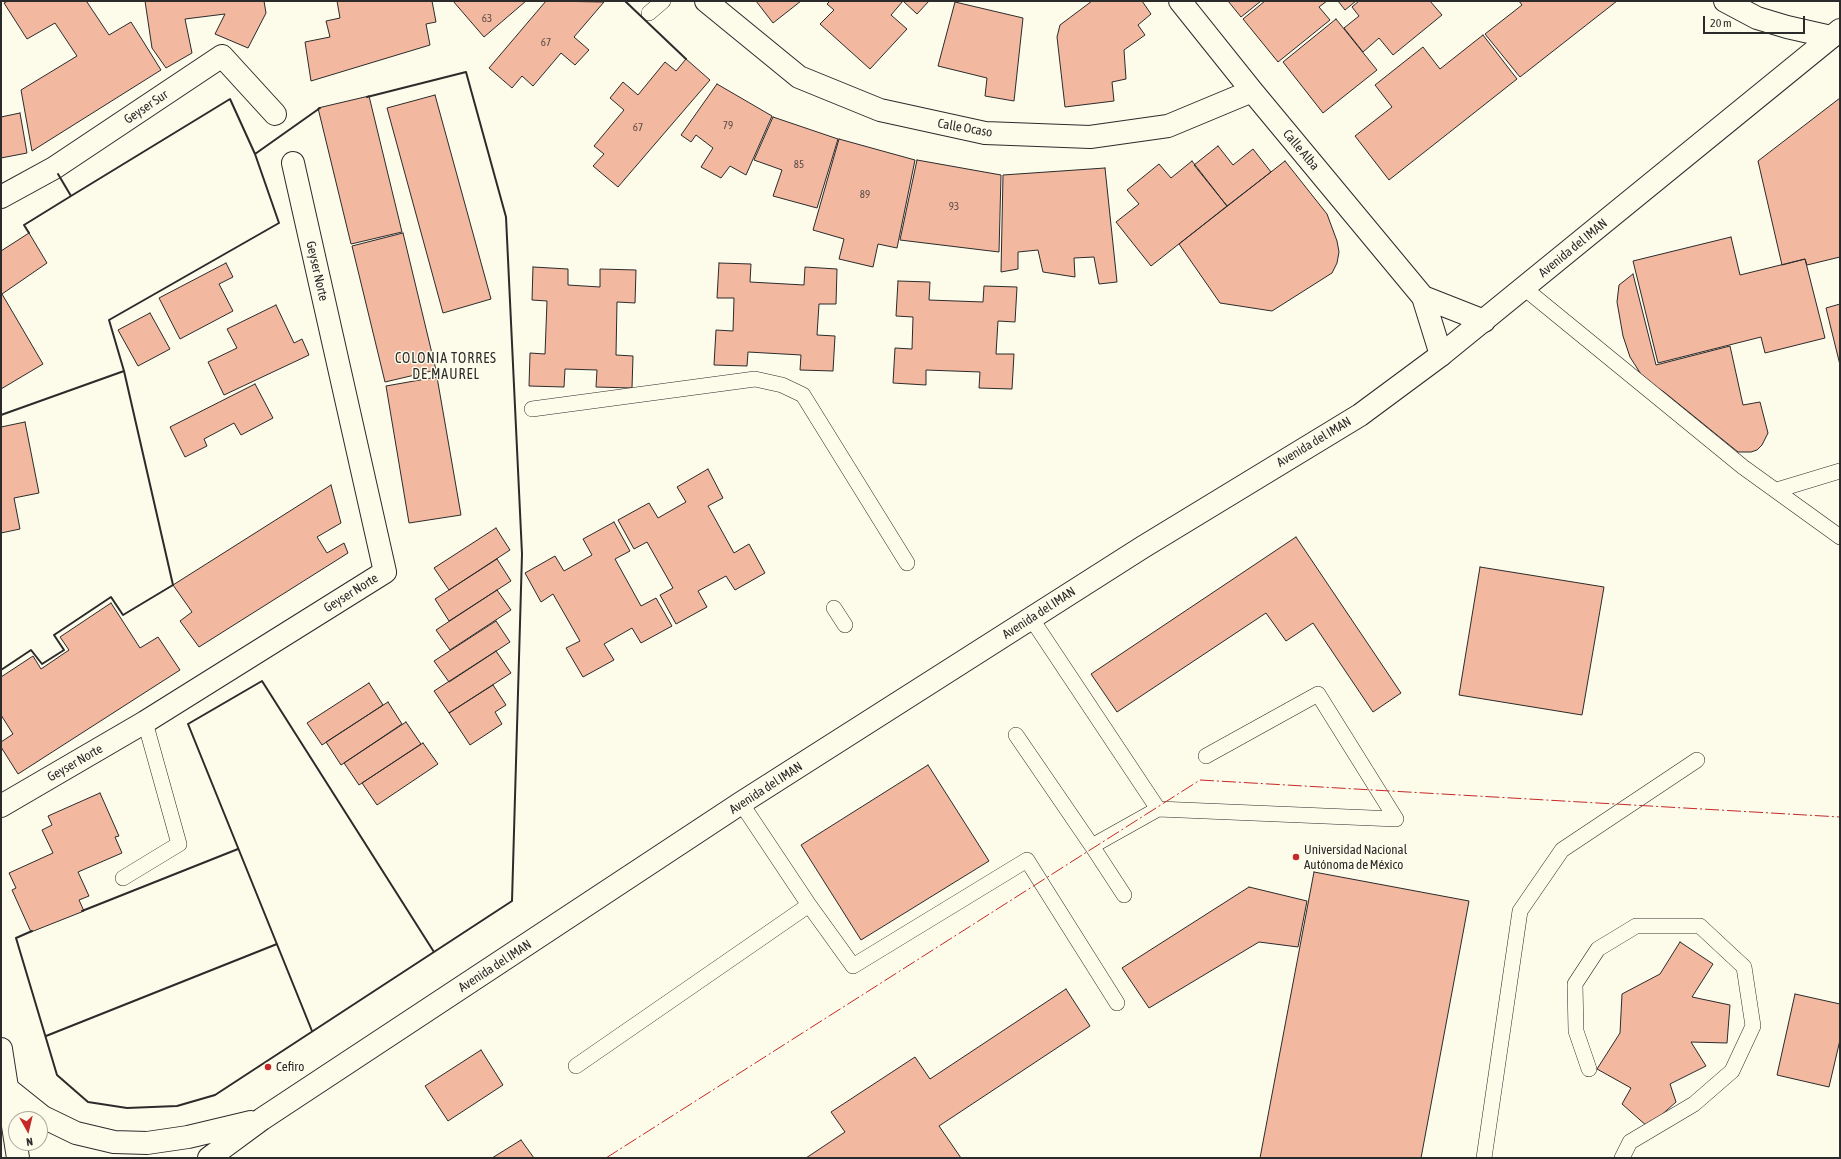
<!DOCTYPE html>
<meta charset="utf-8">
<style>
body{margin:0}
#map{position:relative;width:1841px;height:1159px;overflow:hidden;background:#fdfbea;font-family:"Asap Condensed",sans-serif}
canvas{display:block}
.frame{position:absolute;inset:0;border:2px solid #2b2b2b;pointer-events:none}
.north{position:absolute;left:8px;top:1111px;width:40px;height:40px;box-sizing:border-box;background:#fdfbea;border:1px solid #a9a89e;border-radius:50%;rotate:172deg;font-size:11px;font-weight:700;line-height:16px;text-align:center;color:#2b2b2b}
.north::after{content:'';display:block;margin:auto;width:14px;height:18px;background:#c62828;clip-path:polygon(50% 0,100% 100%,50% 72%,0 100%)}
.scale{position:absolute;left:1703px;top:16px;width:102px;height:18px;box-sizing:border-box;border:2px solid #2b2b2b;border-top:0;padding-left:5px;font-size:12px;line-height:14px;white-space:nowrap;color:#2b2b2b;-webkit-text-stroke:3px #fdfbea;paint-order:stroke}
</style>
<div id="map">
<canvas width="1841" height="1159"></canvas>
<div class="frame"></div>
<div class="north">N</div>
<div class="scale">20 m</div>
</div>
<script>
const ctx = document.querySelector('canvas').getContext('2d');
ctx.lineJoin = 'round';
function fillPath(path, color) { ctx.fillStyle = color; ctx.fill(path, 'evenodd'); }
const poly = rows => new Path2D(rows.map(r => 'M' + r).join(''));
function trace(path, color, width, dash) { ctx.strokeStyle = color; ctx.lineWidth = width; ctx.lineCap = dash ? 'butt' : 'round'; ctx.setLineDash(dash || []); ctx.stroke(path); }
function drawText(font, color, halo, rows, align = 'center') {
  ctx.font = font + ' "Asap Condensed",sans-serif'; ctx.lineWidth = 3; ctx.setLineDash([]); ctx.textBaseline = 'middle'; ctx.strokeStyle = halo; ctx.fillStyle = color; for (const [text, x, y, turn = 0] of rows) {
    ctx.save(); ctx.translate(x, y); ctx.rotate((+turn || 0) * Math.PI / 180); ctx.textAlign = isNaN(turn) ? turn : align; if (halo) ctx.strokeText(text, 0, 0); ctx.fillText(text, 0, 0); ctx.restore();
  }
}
const building = poly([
 [8,1,89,1,87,2,109,35,131,22,161,70,32,151,21,90,77,56,55,23,27,39,4,3,8,1],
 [145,1,264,1,266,13,248,48,215,34,225,14,185,19,192,53,166,68,152,48,145,1],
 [337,1,432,1,436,22,426,24,430,45,311,81,305,42,330,37,326,21,340,18,337,1],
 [453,1,526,1,484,37,453,1],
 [546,1,604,2,574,37,589,50,575,65,561,53,533,86,522,76,512,88,489,68,546,1],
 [756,1,801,1,773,23,756,1],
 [830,1,929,1,917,14,903,1,891,15,907,29,870,69,820,24,834,10,827,4,830,1],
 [1092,1,1142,1,1151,14,1138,25,1145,35,1124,50,1126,79,1112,82,1114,101,1065,107,1057,37,1060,25,1092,1],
 [1228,1,1261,1,1241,17,1228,1],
 [1265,1,1327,1,1319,7,1330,20,1278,62,1243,19,1265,1],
 [1338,1,1356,1,1345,10,1338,1],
 [1359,1,1430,1,1442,15,1393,55,1379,38,1363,52,1344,28,1359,16,1352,7,1359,1],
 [1519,1,1617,1,1520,77,1485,34,1522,5,1519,1],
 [955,2,1023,18,1014,101,985,96,987,78,938,66,955,2],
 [1336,19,1377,70,1323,113,1283,62,1336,19],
 [1483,35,1517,79,1389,180,1355,136,1392,107,1375,85,1423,47,1440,69,1483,35],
 [686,59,710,80,618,187,593,166,604,154,594,146,624,110,610,98,623,82,638,95,665,62,676,71,686,59],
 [717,84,772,116,746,175,730,166,721,178,701,167,713,148,696,135,691,142,681,135,717,84],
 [435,95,491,299,443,313,387,108,435,95],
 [369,96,402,232,351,244,318,108,369,96],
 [1840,98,1840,257,1807,265,1805,259,1782,265,1758,161,1840,98],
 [20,113,27,153,1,158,1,117,20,113],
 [773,117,838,139,817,208,773,196,782,170,754,160,773,117],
 [839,139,915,160,897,248,878,244,873,267,839,259,844,239,813,230,839,139],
 [1218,146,1233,165,1253,149,1271,172,1227,206,1194,165,1218,146],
 [917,160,1001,175,999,252,900,240,917,160],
 [1192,161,1227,206,1151,266,1116,222,1139,204,1127,190,1159,164,1171,178,1192,161],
 [1285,161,1327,214,1337,241,1339,252,1337,263,1332,273,1272,311,1220,303,1179,244,1285,161],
 [1105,168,1117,282,1099,284,1094,257,1074,258,1075,277,1043,272,1038,250,1018,252,1018,269,1001,272,1003,175,1105,168],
 [29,233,47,263,2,294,43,364,1,389,1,251,29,233],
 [403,233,436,370,385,382,352,246,403,233],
 [1731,237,1740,275,1805,259,1825,338,1765,353,1761,337,1658,363,1633,261,1731,237],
 [226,263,233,277,219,284,233,311,180,339,159,298,226,263],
 [719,263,751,264,750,282,804,285,805,267,837,269,836,304,819,304,817,335,835,336,833,371,800,370,801,355,748,352,747,366,714,365,716,330,733,331,734,298,717,298,719,263],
 [533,267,568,269,568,285,600,287,600,269,636,270,635,303,617,302,616,355,633,356,632,388,596,387,597,370,565,369,564,387,529,386,530,353,545,354,547,301,532,300,533,267],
 [1633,274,1656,365,1730,346,1743,405,1760,402,1768,433,1762,445,1757,450,1751,452,1738,452,1664,392,1644,379,1630,357,1623,336,1617,302,1619,285,1633,274],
 [898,281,930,282,929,300,983,302,984,286,1017,287,1015,322,998,321,996,354,1014,354,1012,389,979,388,980,372,926,370,926,385,893,383,895,348,912,349,913,317,896,316,898,281],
 [1840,304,1840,365,1826,308,1840,304],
 [276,305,294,343,302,339,309,355,224,395,208,362,237,348,227,329,276,305],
 [150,313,170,349,138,366,118,330,150,313],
 [437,377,461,515,409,523,386,386,437,377],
 [255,384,273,418,241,435,234,423,204,439,207,446,185,457,170,427,255,384],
 [25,422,39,493,14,498,20,529,1,533,1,427,25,422],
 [708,469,723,498,708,506,734,553,749,544,765,573,735,590,726,576,698,591,707,607,676,624,660,595,673,588,647,542,634,549,618,520,649,503,658,518,686,502,677,487,708,469],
 [331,485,341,523,317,537,327,553,344,543,348,553,199,647,180,621,192,612,173,585,331,485],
 [614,522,630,551,615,559,641,606,656,598,672,626,641,643,632,628,604,644,614,660,583,677,566,648,580,641,553,594,541,602,525,573,555,556,564,571,592,555,583,539,614,522],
 [496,528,510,550,449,590,434,568,496,528],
 [1296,537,1401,693,1373,712,1313,623,1286,641,1266,613,1117,712,1091,674,1296,537],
 [497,559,511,581,449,621,435,599,497,559],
 [1480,567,1604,587,1582,715,1459,695,1480,567],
 [497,590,511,610,450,650,436,630,497,590],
 [111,603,140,648,158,637,180,670,18,774,1,747,1,742,13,734,1,715,1,677,33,656,41,669,69,650,60,637,111,603],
 [496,621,510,642,449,682,434,661,496,621],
 [496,651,511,673,449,713,434,691,496,651],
 [369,683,383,705,322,745,307,723,369,683],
 [493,685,506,705,495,712,502,724,470,745,449,713,493,685],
 [388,702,402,724,341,765,326,742,388,702],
 [406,722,421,744,359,785,344,763,406,722],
 [423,743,438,764,377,805,362,783,423,743],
 [928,765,989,861,861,940,801,845,928,765],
 [100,793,119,836,115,837,122,853,78,872,89,896,79,900,84,911,31,932,12,890,16,888,9,873,53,853,42,830,52,825,48,816,100,793],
 [1314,872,1469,901,1421,1158,1260,1158,1314,872],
 [1249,887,1307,901,1298,947,1259,942,1149,1008,1122,968,1249,887],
 [1680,942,1713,964,1692,997,1730,1005,1727,1043,1691,1042,1706,1066,1670,1084,1676,1102,1648,1127,1622,1104,1631,1088,1597,1069,1620,1033,1622,994,1660,974,1680,942],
 [1066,989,1090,1026,939,1126,961,1158,806,1158,845,1132,831,1112,915,1057,930,1079,1066,989],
 [1795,994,1840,1004,1840,1040,1829,1087,1777,1075,1795,994],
 [481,1050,503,1085,448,1121,425,1086,481,1050],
 [521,1140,534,1158,492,1158,521,1140]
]);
fillPath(building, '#f2b8a0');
trace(building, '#2b2b2b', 1);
const lane = poly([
 [649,13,663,1],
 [1524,288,1743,467,1840,537],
 [532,409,755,379,782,385,803,395,907,563],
 [1777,490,1840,471],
 [834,608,845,625],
 [1031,618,1158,809,1396,819,1318,694,1206,756],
 [1016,735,1092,846,1158,809],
 [1092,846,1124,895],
 [123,878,179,844,145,722],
 [809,905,853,966,1027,860,1117,1003],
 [576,1066,809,905,741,803],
 [1589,1069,1576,1031,1575,984,1598,949,1636,926,1700,926,1744,967,1753,1026,1732,1071,1694,1104,1630,1142,1622,1158],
 [1484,1158,1520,911,1562,850,1697,760]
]);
const street = poly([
 [706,1,799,77,880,110,985,133,1090,137,1168,126,1252,91],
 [1180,1,1252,91,1423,297,1441,355],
 [1725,1,1757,18,1787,27,1831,37],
 [1,197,54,168,222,56,275,114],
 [1423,297,1484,321],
 [1,806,145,722,385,572,293,163]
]);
const secondary = poly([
 [1,1049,18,1158]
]);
const primary = poly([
 [8,1089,43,1117,76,1133,114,1142,147,1143,188,1137,251,1122],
 [209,1158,262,1119,741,803,1143,547,1360,415,1441,355,1840,30]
]);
trace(lane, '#2b2b2b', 16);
trace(street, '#2b2b2b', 24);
trace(secondary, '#2b2b2b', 24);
trace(primary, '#2b2b2b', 24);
trace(lane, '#fdfbea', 15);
trace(street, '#fdfbea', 22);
trace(secondary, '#fdfbea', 22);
trace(primary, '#fdfbea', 22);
trace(poly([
 [625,1,686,59],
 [255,154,320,108],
 [71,196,230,99,255,154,279,223,109,320,124,371],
 [29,233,24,225,71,196,58,174],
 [1,415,124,371,173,585,123,615,111,597,54,635,64,650,42,664,31,650,1,670],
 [82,911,238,849],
 [32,931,16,938,57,1075,88,1102,127,1108,177,1106,215,1095,512,901,522,554,506,217,466,72,367,97],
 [312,1031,188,724,262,681,434,952],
 [46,1036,277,944]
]), '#2b2b2b', 2);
trace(poly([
 [606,1158,1200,780,1840,817]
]), '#c62828', 1, [14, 3, 2, 3]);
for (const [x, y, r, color] of [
 [1296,857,4,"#c62828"],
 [268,1067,4,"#c62828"]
]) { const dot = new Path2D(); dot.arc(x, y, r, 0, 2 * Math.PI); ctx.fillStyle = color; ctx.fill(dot); trace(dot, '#fdfbea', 1.5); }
drawText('11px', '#5d4e48', null, [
 ["63",487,19],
 ["67",546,43],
 ["79",728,126],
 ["67",638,128],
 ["85",799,165],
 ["89",865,195],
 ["93",954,207]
]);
drawText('13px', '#2b2b2b', '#fdfbea', [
 ["Geyser Sur",146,107,-34],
 ["Calle Ocaso",965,128,10],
 ["Calle Alba",1301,150,50],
 ["Avenida del IMAN",1573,248,-39],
 ["Geyser Norte",317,271,77],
 ["Avenida del IMAN",1314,442,-31],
 ["Geyser Norte",351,593,-32],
 ["Avenida del IMAN",1039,613,-33],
 ["Geyser Norte",75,763,-30],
 ["Avenida del IMAN",766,788,-33],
 ["Avenida del IMAN",495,966,-33]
]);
drawText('13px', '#2b2b2b', '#fdfbea', [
 ["Universidad Nacional",1304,850],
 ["Autónoma de México",1304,865],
 ["Cefiro",276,1067]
], 'left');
ctx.letterSpacing = '1px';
drawText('14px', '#2b2b2b', '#fdfbea', [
 ["COLONIA TORRES",446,359],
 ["DE MAUREL",446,375]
]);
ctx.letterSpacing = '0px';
</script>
